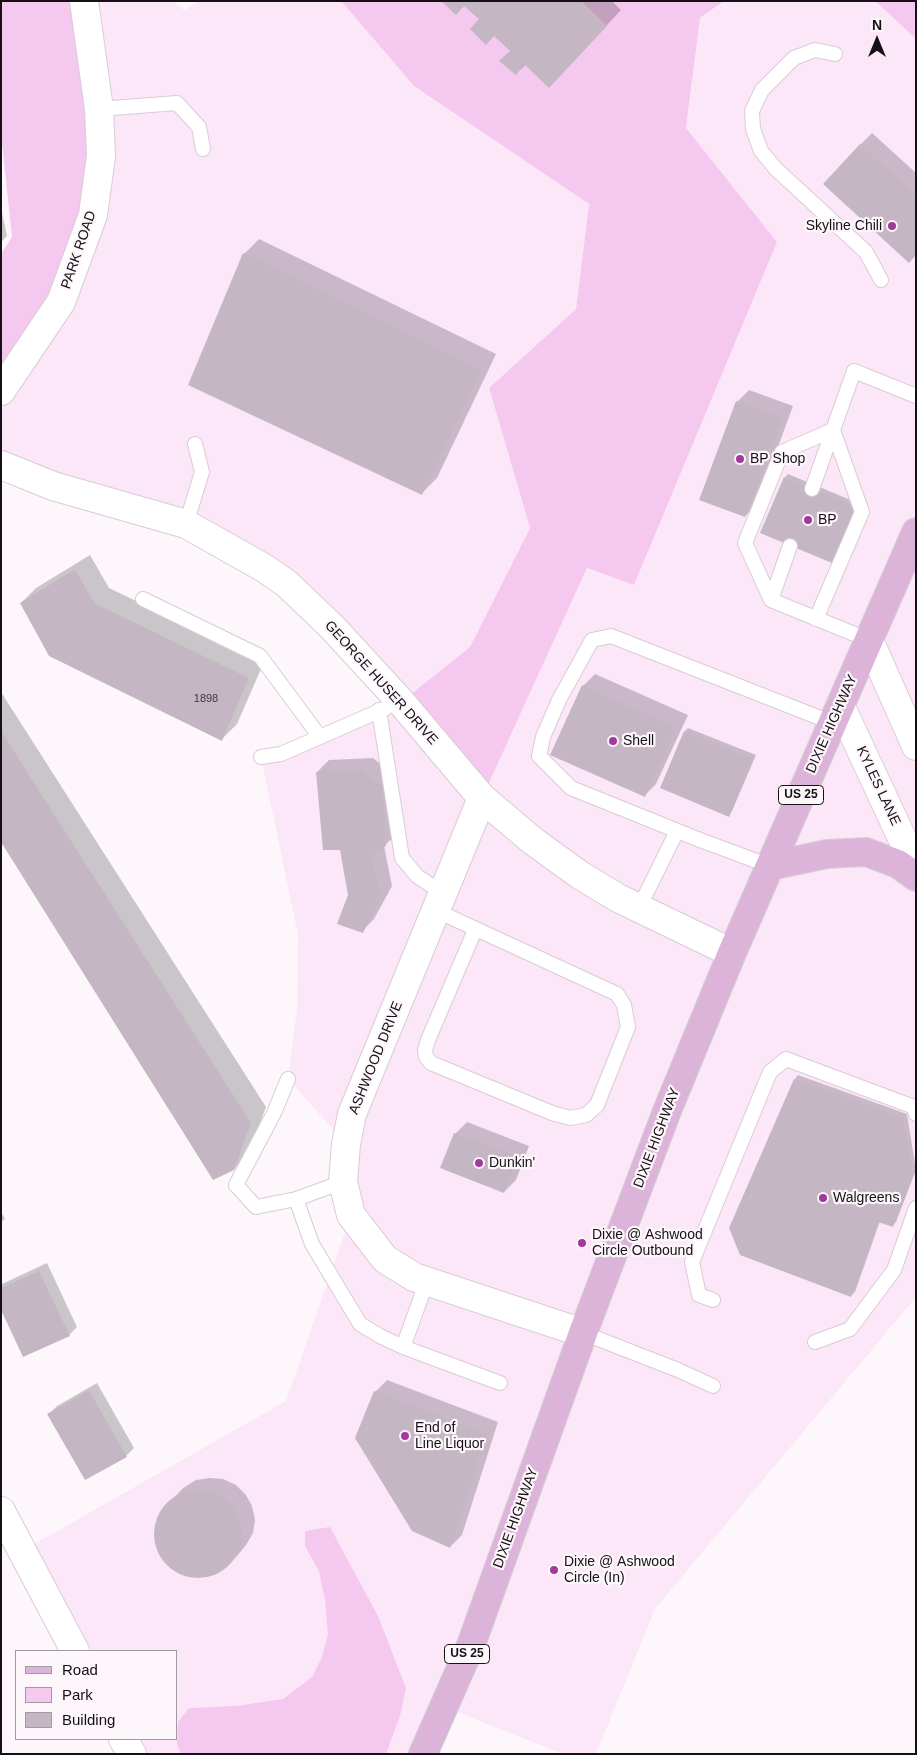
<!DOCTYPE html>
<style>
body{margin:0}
#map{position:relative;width:917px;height:1755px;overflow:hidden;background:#fdf7fc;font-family:Helvetica,sans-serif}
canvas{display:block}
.frame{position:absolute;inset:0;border:2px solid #151015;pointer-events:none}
.legend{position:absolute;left:15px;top:1650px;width:162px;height:90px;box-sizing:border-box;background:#fdf7fc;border:1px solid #a09ba0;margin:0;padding:6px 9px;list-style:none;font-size:15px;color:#151015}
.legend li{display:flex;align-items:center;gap:10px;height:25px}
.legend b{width:25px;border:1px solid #a09ba0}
.north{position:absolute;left:852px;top:15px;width:50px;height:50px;-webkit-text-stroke:4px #fdf7fc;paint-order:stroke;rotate:0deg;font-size:14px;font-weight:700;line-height:20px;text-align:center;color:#151015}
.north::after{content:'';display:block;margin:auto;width:18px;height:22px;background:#151015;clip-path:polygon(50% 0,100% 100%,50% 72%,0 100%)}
</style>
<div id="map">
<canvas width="917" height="1755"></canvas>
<div class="frame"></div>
<ul class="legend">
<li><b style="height:6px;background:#ddb4d9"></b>Road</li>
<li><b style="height:14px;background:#f5c9ef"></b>Park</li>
<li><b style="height:14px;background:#c4b7c3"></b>Building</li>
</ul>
<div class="north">N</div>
</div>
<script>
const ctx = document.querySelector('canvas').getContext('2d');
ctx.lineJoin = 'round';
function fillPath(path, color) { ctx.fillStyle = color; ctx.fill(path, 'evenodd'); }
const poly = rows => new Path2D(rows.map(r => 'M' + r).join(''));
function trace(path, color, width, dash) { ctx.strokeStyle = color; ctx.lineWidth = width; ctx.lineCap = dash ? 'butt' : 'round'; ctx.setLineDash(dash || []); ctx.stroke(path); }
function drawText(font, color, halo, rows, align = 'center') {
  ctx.font = font + ' Helvetica,sans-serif'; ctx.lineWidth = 4.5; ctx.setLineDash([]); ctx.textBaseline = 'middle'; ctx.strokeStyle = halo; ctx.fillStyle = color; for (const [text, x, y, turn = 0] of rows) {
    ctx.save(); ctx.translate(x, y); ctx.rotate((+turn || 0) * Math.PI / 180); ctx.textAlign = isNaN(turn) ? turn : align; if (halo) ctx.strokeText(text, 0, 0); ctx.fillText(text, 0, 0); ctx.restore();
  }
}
fillPath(poly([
 [84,1,172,1,184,10,199,1,341,1,414,86,589,204,576,309,489,388,530,528,470,647,401,702,482,797,587,568,634,585,776,242,686,128,700,18,724,1,875,1,916,39,916,1297,655,1609,596,1754,563,1754,444,1707,423,1754,132,1754,123,1739,176,1739,176,1651,75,1651,22,1551,286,1401,351,1215,346,1144,288,1079,297,1009,298,935,261,757,400,702,264,568,1,465,1,391]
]), '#fce7f9');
fillPath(poly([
 [1,1,84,1,93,215,1,391,1,254,12,237,1,134],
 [341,1,724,1,700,18,686,128,777,242,634,585,587,568,482,798,401,702,470,647,530,528,489,388,576,309,589,204,414,86],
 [875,1,916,1,916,39],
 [330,1527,378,1616,406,1688,400,1716,386,1754,181,1754,177,1744,178,1722,189,1708,236,1706,283,1699,312,1677,322,1657,328,1634,325,1600,319,1571,305,1546,305,1531]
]), '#f5c9ef');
fillPath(poly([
 [443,1,612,1,621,10,564,71,526,64,516,74,511,51,481,19,465,5],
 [872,133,916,173,916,254,860,145],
 [1,208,7,236,1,242],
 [259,239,496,354,437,478,422,493,244,254],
 [749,390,793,406,757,504,745,516,737,402],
 [788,474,858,503,835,558,831,562,785,478],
 [90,555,109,588,264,662,237,724,221,740,21,603,36,588],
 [595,674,688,715,656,784,644,796,583,686],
 [1,692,266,1107,249,1153,234,1169,1,839],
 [688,728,756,755,732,811,729,815,685,731],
 [373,758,394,775,398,833,384,846,392,886,374,919,362,931,350,895,341,849,317,772,329,760],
 [798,1075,907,1114,916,1170,896,1222,893,1225,880,1221,855,1292,851,1296,795,1079],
 [467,1122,529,1146,516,1180,504,1192,455,1134],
 [1,1212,5,1219,1,1222],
 [47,1263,77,1327,69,1335,1,1307,2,1284],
 [387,1380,498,1422,462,1535,450,1547,375,1392],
 [97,1383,134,1448,126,1456,49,1414,57,1406],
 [210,1478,223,1479,236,1485,246,1495,252,1506,255,1520,253,1533,246,1545,237,1556,224,1568,212,1575,197,1577,183,1574,170,1566,160,1555,155,1540,155,1526,161,1512,183,1488,196,1480]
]), '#0003');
fillPath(poly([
 [441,1,581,1,607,26,549,88,524,64,516,75,499,61,510,51,494,36,486,45,470,29,479,19,464,6,456,15],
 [860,144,916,196,916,255,909,263,823,184],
 [243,253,482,370,422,495,188,385],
 [736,401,782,418,745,517,699,500],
 [784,477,856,507,832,563,760,533],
 [75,569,94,603,249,678,222,741,49,656,20,603],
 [582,685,676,728,645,797,550,755],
 [1,731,251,1123,234,1170,213,1180,1,842],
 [684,731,753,759,729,817,660,788],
 [361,770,382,787,386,846,372,854,380,899,363,933,337,924,348,895,340,850,323,850,316,772],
 [794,1079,903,1118,913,1174,893,1227,878,1222,851,1297,740,1255,729,1228],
 [454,1133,518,1157,504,1193,440,1168],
 [39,1271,70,1336,23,1357,1,1310,1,1288],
 [89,1390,127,1457,85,1480,47,1414],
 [374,1391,487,1434,450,1548,412,1531,355,1438],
 '154 1534a44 44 0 1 1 88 0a44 44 0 1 1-88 0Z'
]), '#c4b7c3');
const lane = poly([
 [835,54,815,50,794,58,762,90,752,111,753,129,761,151,776,169,866,252,881,280],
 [99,109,177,103,199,127,203,149],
 [812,489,854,371,916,396],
 [186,524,202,472,195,444],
 [790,546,771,600,869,640],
 [143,599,260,656,320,737],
 [771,600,745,543,782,452,833,430,862,512,816,619],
 [379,710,402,858,417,876,444,894],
 [261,757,281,754,386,708],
 [770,866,700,840,571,788,539,756,543,737,559,700,592,640,611,636,833,723],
 [639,908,677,831],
 [437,911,617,994,624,1005,628,1027,597,1105,586,1115,570,1118,552,1113,431,1063,426,1057,425,1050,428,1040,475,930],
 [288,1079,274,1113,236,1185,256,1207,296,1199],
 [343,1182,296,1199,312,1244,360,1324,380,1336,403,1347,427,1281],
 [713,1300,699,1295,692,1262,770,1072,786,1059,914,1107,916,1114],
 [583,1333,678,1370,713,1386],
 [815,1342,850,1329,894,1270,916,1208],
 [403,1347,500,1383]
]);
const street = poly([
 [482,798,352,1114,346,1144,343,1182,351,1215,385,1259,414,1277,583,1333],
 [1,1511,75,1651],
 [123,1739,132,1754]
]);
const secondary = poly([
 [1,391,61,302,93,215,101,156,99,109,84,1],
 [1,465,53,486,186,524,264,568,287,584,332,627,401,702,482,798,533,841,580,875,618,898,732,953],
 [869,640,916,746],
 [840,705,916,868]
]);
const primary = poly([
 [770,866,827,854,866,852,898,864,916,877],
 [423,1754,471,1645,583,1333,667,1111,732,953,916,532]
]);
trace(lane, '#d9cbd7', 16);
trace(street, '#d9cbd7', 30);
trace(secondary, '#d9cbd7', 30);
trace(primary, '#d5d4d5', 30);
trace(lane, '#fff', 14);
trace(street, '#fff', 28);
trace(secondary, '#fff', 28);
trace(primary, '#ddb4d9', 28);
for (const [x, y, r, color] of [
 [892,226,5,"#a2399c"],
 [740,459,5,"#a2399c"],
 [808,520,5,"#a2399c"],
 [613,741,5,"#a2399c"],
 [479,1163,5,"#a2399c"],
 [823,1198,5,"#a2399c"],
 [582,1243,5,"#a2399c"],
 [405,1436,5,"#a2399c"],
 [554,1570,5,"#a2399c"]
]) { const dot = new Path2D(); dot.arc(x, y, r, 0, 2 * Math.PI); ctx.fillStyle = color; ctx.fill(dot); trace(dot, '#fdf7fc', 2); }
drawText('11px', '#413a40', null, [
 ["1898",206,699]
]);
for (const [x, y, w] of [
 [801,795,45],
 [467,1654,45]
]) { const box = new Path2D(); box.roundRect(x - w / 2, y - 9.5, w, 19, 4); ctx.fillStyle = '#fdf7fc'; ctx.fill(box); trace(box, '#151015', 1); }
drawText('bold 12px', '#151015', null, [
 ["US 25",801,795],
 ["US 25",467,1654]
]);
drawText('14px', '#151015', '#fdf7fc', [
 ["Skyline Chili",882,226,"right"],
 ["BP Shop",750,459],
 ["BP",818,520],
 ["Shell",623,741],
 ["Dunkin'",489,1163],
 ["Walgreens",833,1198],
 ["Dixie @ Ashwood",592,1235],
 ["Circle Outbound",592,1251],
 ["End of",415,1428],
 ["Line Liquor",415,1444],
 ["Dixie @ Ashwood",564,1562],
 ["Circle (In)",564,1578]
], 'left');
drawText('14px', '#151015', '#fdf7fc', [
 ["PARK ROAD",79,250,-71],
 ["GEORGE HUSER DRIVE",381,683,48],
 ["DIXIE HIGHWAY",832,724,-66],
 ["KYLES LANE",878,786,65],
 ["ASHWOOD DRIVE",376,1058,-68],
 ["DIXIE HIGHWAY",657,1138,-69],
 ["DIXIE HIGHWAY",516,1518,-70]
]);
</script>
